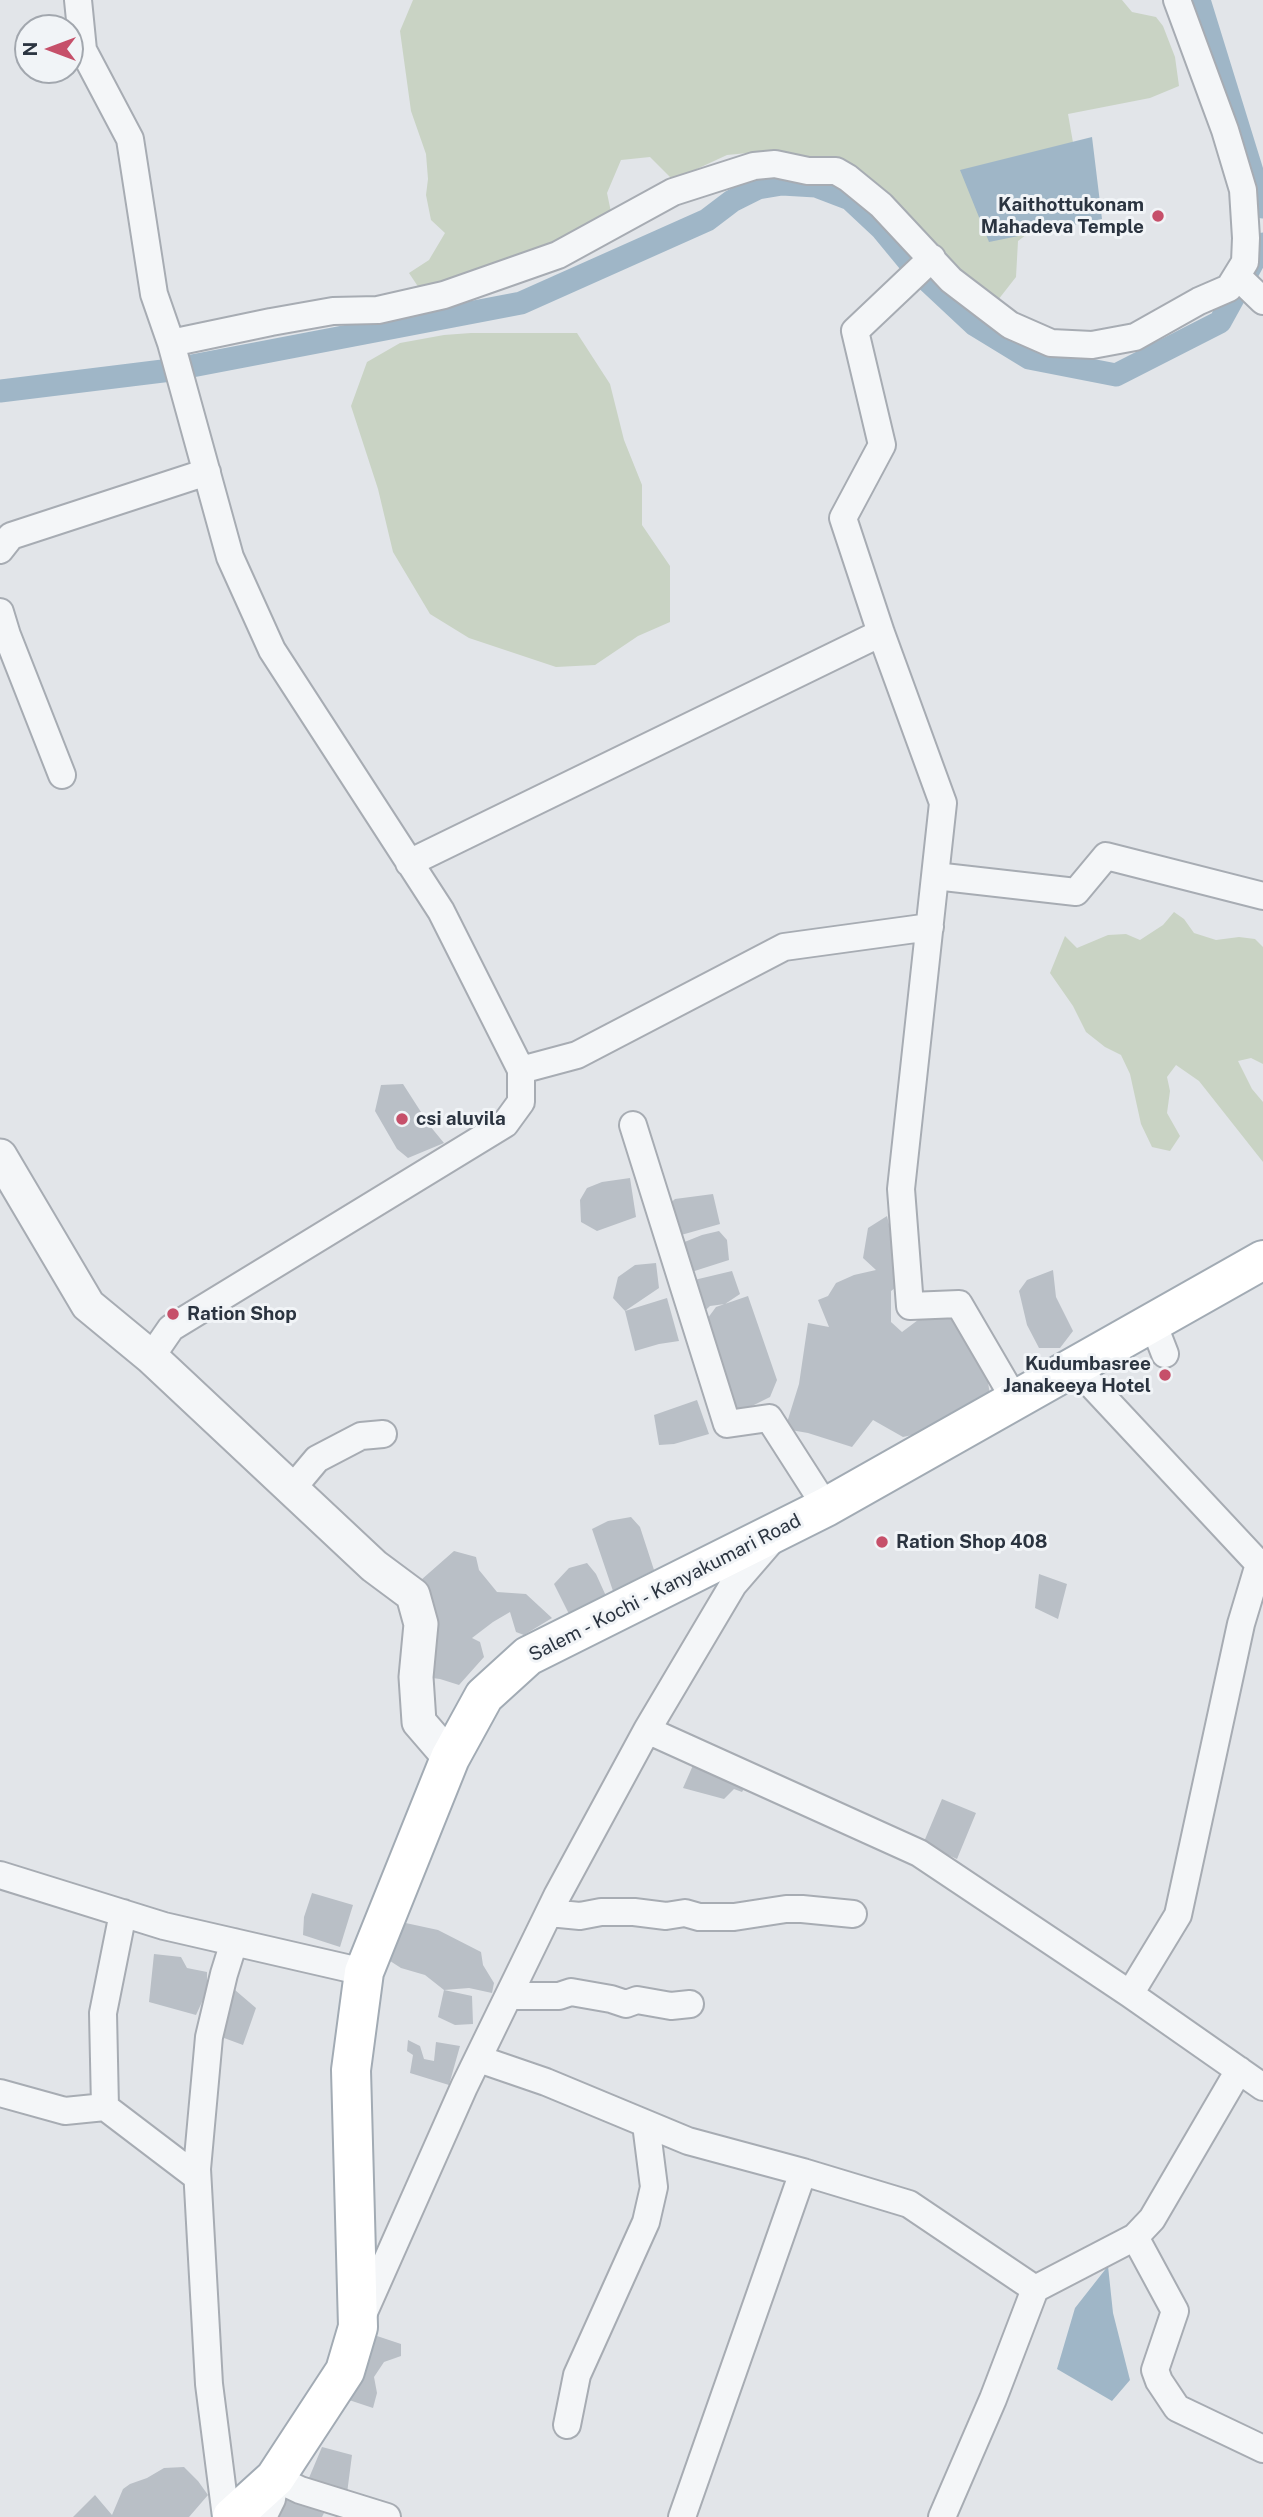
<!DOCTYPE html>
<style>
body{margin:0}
#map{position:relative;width:1263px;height:2517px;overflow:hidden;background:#e2e5e9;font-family:"Public Sans",sans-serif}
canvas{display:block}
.north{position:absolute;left:14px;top:14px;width:70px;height:70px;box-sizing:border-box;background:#f1f4f7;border:2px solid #a2a7ae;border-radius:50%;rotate:270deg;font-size:19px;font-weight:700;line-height:28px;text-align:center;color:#2b3440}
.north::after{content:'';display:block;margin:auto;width:24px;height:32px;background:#c6506a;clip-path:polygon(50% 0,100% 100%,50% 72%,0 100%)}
</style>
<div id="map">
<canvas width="1263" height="2517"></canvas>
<div class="north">N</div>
</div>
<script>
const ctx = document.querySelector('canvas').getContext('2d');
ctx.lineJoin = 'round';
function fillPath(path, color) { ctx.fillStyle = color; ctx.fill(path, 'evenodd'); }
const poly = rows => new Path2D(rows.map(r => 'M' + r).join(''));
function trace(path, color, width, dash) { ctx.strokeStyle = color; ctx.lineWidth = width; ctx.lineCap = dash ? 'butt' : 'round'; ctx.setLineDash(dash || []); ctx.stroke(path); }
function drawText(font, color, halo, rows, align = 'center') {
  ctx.font = font + ' "Public Sans",sans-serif'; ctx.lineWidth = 6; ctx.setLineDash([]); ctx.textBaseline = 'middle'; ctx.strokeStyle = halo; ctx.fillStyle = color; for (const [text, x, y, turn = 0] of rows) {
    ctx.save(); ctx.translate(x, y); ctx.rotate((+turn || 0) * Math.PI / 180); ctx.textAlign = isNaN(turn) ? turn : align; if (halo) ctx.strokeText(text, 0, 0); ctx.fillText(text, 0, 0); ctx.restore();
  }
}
fillPath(poly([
 [413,0,1122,0,1132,12,1156,17,1163,26,1175,57,1179,86,1150,98,1068,114,1075,154,1080,214,1066,230,1043,222,1018,241,1016,277,998,300,963,280,947,255,906,211,874,187,769,151,727,155,673,180,650,157,621,160,607,193,611,212,575,238,419,288,409,273,429,260,445,233,431,220,426,195,428,179,426,154,411,111,400,31],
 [471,333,577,333,610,384,624,440,642,485,642,525,670,566,670,622,638,636,595,665,556,667,469,638,430,614,393,552,378,489,351,406,367,362,400,343,444,335],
 [1174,912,1184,919,1194,933,1216,940,1239,937,1255,939,1263,947,1263,1064,1251,1058,1238,1061,1252,1089,1263,1102,1263,1162,1199,1081,1176,1065,1167,1077,1170,1091,1167,1113,1180,1136,1170,1151,1152,1147,1141,1124,1130,1074,1121,1055,1105,1047,1086,1032,1073,1006,1050,973,1065,936,1077,948,1108,935,1126,934,1140,940,1163,925]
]), '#c9d3c4');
fillPath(poly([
 [1092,137,1102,219,989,242,960,170],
 [1108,2266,1113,2313,1130,2380,1112,2401,1057,2369,1075,2308]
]), '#9fb6c7');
trace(poly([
 [1199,0,1263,207],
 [0,391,171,370,521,303,707,220,732,201,758,188,782,184,816,186,850,199,881,228,914,268,975,325,1029,358,1116,375,1220,322,1263,244]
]), '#9fb6c7', 23);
fillPath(poly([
 [403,1084,430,1126,444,1143,408,1158,397,1149,375,1111,381,1085],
 [630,1178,636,1217,597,1231,581,1222,580,1200,587,1188,602,1182],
 [713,1194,720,1224,674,1237,666,1207,675,1199],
 [887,1216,903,1282,891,1291,891,1322,902,1332,926,1314,947,1306,986,1369,990,1395,922,1433,903,1437,873,1420,852,1447,808,1433,785,1429,799,1384,808,1323,829,1327,818,1300,828,1296,836,1283,854,1275,876,1270,863,1258,868,1228],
 [719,1231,727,1240,729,1260,682,1275,672,1247,702,1235],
 [656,1263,659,1288,625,1311,613,1298,618,1277,635,1265],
 [1053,1270,1056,1297,1073,1331,1060,1348,1039,1348,1027,1325,1019,1291,1027,1280],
 [732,1271,740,1294,725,1304,710,1306,698,1317,690,1281],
 [748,1296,777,1380,770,1397,730,1417,702,1326,716,1307],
 [667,1298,679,1341,659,1344,635,1351,625,1311],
 [697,1400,709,1434,674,1444,659,1445,654,1415],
 [631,1517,640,1527,654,1570,613,1591,592,1529,608,1521],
 [454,1551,476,1557,479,1570,497,1592,526,1594,552,1618,524,1635,516,1632,510,1612,493,1622,472,1638,480,1642,484,1657,459,1685,440,1679,425,1677,431,1600,421,1580],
 [587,1563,596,1574,606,1596,570,1616,554,1584,569,1568],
 [1039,1574,1067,1584,1058,1619,1035,1608],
 [694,1763,749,1781,742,1792,734,1789,724,1799,683,1788],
 [942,1799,976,1813,957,1859,923,1844],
 [312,1893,353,1905,340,1947,303,1935,304,1917],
 [401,1922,438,1930,481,1952,483,1965,494,1983,492,1993,469,1988,444,1990,425,1975,401,1968,387,1959],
 [154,1954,181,1957,187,1968,207,1972,207,1991,196,2015,149,2002],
 [235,1990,256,2008,243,2045,216,2035,221,2016],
 [444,1990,472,1996,473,2024,455,2025,438,2017],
 [408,2040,420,2046,424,2059,434,2061,436,2042,460,2046,449,2085,410,2073,413,2055,407,2051],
 [371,2334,401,2344,401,2356,384,2362,374,2377,377,2393,373,2408,349,2400],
 [322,2447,352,2455,346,2501,306,2485],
 [184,2467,198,2481,208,2495,189,2517,73,2517,95,2495,112,2515,123,2489,130,2484,147,2478,164,2468],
 [278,2495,324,2513,322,2517,280,2517,271,2514]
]), '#b9bfc6');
const minor = poly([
 [78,0,83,50,130,139,154,294,171,343,230,557,272,650,441,911,521,1070,521,1102,505,1124,171,1328,151,1357],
 [932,258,855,331,882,445,843,518,881,633,943,803,935,876],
 [1237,276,1263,301],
 [171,343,271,322,333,311,378,310,444,295,558,255,673,192,754,166,775,164,808,171,836,171,848,178,881,205,951,280,1010,325,1051,343,1092,345,1135,337,1199,301,1229,288,1245,262,1246,238,1243,190,1225,130,1177,0],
 [0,550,11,536,207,472],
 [0,612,7,635,62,775],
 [409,863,881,633],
 [521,1070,577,1055,784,947,930,927],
 [633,1125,727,1424,769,1418,826,1507],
 [1153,1323,1165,1354],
 [1075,1367,1259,1564,1241,1624,1178,1915,1130,1994],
 [1015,1400,959,1304,910,1306,901,1189,935,876,1076,892,1106,856,1263,896],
 [291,1490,317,1459,361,1436,383,1434],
 [647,1730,919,1853,1130,1994,1263,2087],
 [0,1875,164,1926,364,1972],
 [549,1913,580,1916,601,1912,634,1912,666,1916,685,1913,699,1917,734,1917,786,1909,802,1909,853,1914],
 [509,1996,559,1996,571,1992,611,1999,626,2004,637,2000,671,2006,690,2004],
 [479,2059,546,2082,688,2141,803,2172,909,2204,1035,2289],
 [0,2093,65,2111,105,2107,197,2177],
 [105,2107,103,2013,123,1913],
 [1135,2237,1175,2311,1155,2370,1159,2381,1177,2408,1263,2449],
 [361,2319,464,2087,557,1896,647,1730,733,1585,771,1541],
 [567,2425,577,2375,646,2222,654,2187,646,2124],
 [226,2517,209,2384,197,2169,209,2037,224,1974,234,1942],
 [263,2517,272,2499,275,2478,300,2490,387,2517],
 [682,2517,803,2172],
 [942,2517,993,2399,1035,2289,1135,2237,1152,2219,1239,2070]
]);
const tertiary = poly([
 [0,1156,88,1305,151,1357,374,1566,413,1595,421,1624,416,1677,419,1722,450,1758]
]);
const primary = poly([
 [232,2517,275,2478,345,2371,358,2327,351,2070,364,1972,450,1758,484,1696,528,1656,826,1507,1263,1260]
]);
trace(minor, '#a7acb3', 30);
trace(tertiary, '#a7acb3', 37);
trace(primary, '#a2abb4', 42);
trace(minor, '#f4f6f8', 26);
trace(tertiary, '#f4f6f8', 33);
trace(primary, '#fff', 38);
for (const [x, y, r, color] of [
 [1158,216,7,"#c6506a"],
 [402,1119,7,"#c6506a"],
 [173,1314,7,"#c6506a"],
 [1165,1375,7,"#c6506a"],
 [882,1542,7,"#c6506a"]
]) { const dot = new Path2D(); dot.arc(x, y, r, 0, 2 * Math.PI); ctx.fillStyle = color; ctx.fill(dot); trace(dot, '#f1f4f7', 2.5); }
drawText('bold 19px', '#2b3440', '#f1f4f7', [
 ["Kaithottukonam",1144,205,"right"],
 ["Mahadeva Temple",1144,227,"right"],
 ["csi aluvila",416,1119],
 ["Ration Shop",187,1314],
 ["Kudumbasree",1151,1364,"right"],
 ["Janakeeya Hotel",1151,1386,"right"],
 ["Ration Shop 408",896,1542]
], 'left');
drawText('19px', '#2b3440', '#f1f4f7', [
 ["Salem - Kochi - Kanyakumari Road",665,1588,-27]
]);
</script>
